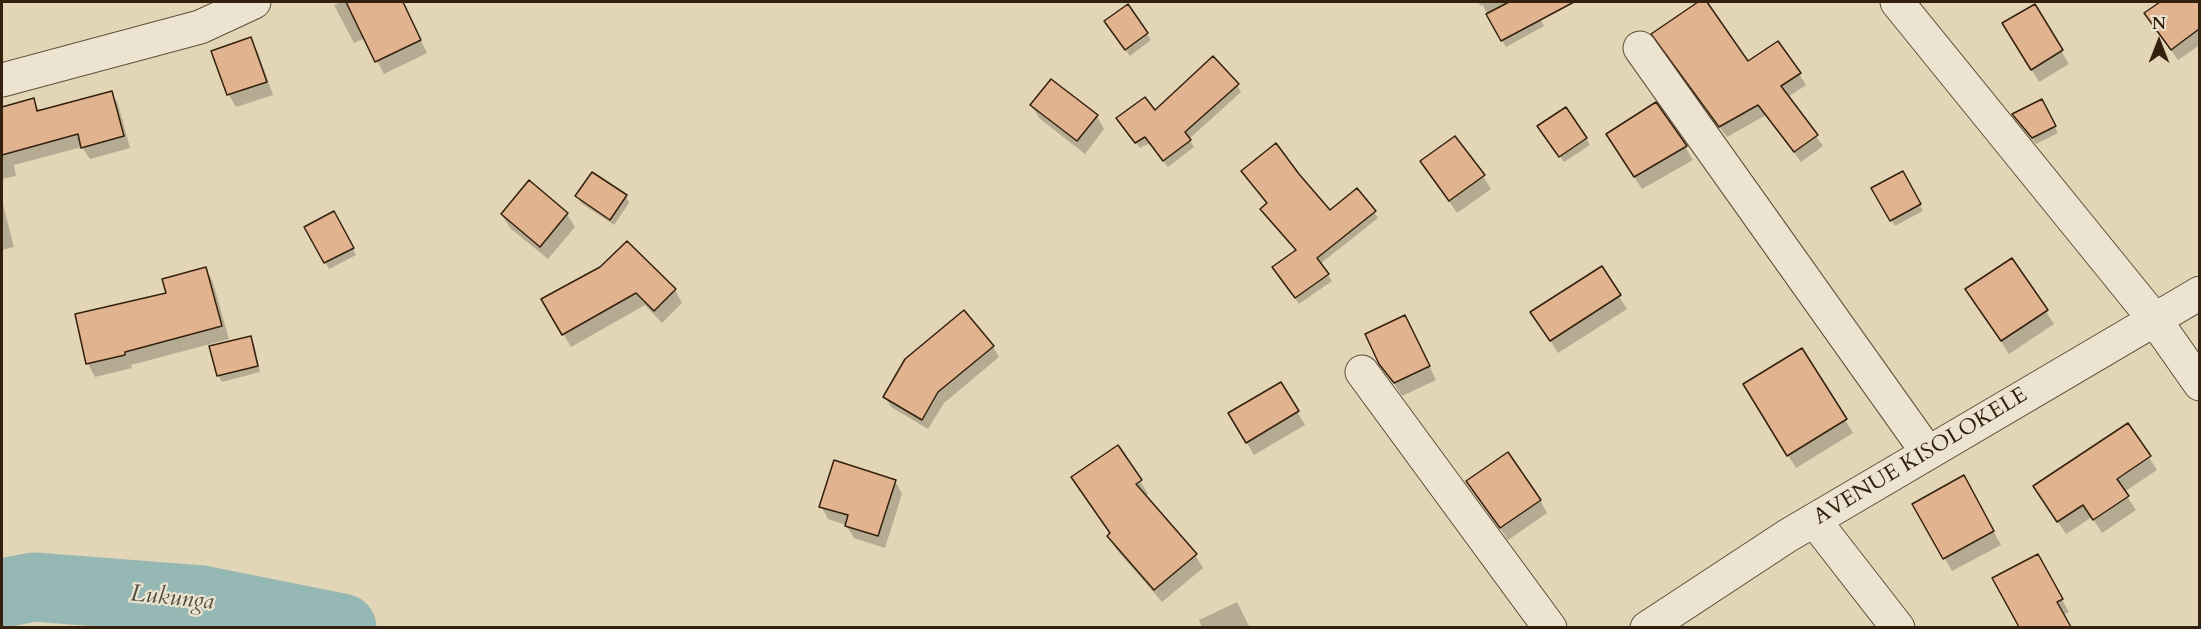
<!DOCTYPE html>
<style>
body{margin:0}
#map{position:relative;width:2201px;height:629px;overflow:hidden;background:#e2d6b7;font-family:Cardo,serif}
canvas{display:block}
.frame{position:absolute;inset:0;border:3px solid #33200d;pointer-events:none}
.north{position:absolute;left:2129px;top:12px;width:60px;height:60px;-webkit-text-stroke:4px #ece4d0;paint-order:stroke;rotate:0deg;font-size:16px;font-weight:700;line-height:24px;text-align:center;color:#33200d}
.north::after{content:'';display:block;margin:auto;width:21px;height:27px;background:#33200d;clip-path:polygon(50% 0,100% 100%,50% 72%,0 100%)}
</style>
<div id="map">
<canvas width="2201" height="629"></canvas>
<div class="frame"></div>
<div class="north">N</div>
</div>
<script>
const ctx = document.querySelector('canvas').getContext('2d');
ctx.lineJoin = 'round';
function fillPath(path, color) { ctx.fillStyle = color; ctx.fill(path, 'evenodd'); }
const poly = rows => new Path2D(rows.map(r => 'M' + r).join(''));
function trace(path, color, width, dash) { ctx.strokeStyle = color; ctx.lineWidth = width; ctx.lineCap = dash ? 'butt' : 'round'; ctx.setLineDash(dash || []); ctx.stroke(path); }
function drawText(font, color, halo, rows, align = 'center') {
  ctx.font = font + ' Cardo,serif'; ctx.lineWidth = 4.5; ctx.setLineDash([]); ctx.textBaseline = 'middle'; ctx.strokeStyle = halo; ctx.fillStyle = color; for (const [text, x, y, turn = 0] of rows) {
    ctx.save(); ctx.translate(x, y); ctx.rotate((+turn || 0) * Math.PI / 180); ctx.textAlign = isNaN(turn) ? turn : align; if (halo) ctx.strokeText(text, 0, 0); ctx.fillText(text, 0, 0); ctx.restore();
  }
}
fillPath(poly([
 [342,2,402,2,427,53,384,74,365,38,354,43,334,5],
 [1478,2,1531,2,1544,26,1506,47,1482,4,1481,6],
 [1701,2,1705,2,1748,63,1799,74,1806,85,1788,97,1823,146,1801,162,1766,115,1727,137,1659,45,1653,34],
 [2162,2,2200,2,2200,45,2178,60,2145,13],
 [2034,6,2069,64,2039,82,2012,37],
 [1110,28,1147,34,1151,40,1130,56],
 [250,39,258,52,273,95,236,107,229,95,213,52],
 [1237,85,1241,92,1189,139,1194,147,1168,167,1150,143,1140,148,1122,125],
 [111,92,118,104,130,148,90,159,82,147,14,165,16,176,2,179,2,108,33,100,40,112],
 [2041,101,2058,133,2036,144,2017,121],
 [1031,105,1097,116,1104,129,1085,154,1039,118],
 [1543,132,1586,138,1590,145,1564,162],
 [1615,147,1685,147,1693,160,1642,189],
 [1422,162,1483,176,1491,189,1457,213],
 [1902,173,1923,211,1895,226,1873,188],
 [1247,177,1330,212,1374,212,1378,218,1320,264,1332,281,1299,304,1278,274,1297,252,1265,216,1262,210,1268,204],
 [577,196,626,196,629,203,614,225,581,203],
 [2,201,14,247,2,250],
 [334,213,356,255,329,269,306,227],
 [567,214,575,227,548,259,510,228,502,215],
 [627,243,675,290,682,303,662,323,645,305,571,347,544,300,601,268],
 [2012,260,2054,324,2009,354,1967,290],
 [1601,268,1627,309,1558,353,1540,325],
 [206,269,213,282,229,339,131,365,132,368,95,377,88,364,77,315,168,294],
 [1412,330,1436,380,1402,396,1381,363],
 [250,337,254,344,260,372,222,382,218,375],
 [993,347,999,357,944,403,928,429,891,407,885,397],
 [1281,384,1305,425,1254,455,1230,414],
 [1752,397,1845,420,1853,433,1796,468],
 [2128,425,2157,470,2124,492,2136,510,2102,533,2092,517,2066,534,2043,499],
 [1963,477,2001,545,1952,571,1914,505],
 [895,481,902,494,885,548,854,538,846,525,828,519,821,506],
 [1140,481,1148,494,1144,496,1195,555,1203,568,1162,602,1116,549,1109,536,1111,534,1080,490],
 [1468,482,1540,500,1547,513,1508,540],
 [2038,556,2069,612,2063,615,2070,628,2021,628,1995,579],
 [1237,602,1250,628,1202,628,1199,620]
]), '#0003');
trace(poly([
 [2,593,34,587,202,600,342,628]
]), '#96b8b4', 69);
const building = poly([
 [346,2,403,2,421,40,375,62,346,2],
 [1509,2,1574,2,1501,41,1486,14,1509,2],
 [1698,2,1707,2,1748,61,1778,41,1801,73,1781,86,1818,135,1794,152,1758,105,1719,127,1651,34,1698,2],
 [2160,2,2199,2,2199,29,2171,50,2144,13,2160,2],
 [1128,4,1148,33,1125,50,1104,21,1128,4],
 [2035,4,2063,50,2031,70,2002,23,2035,4],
 [251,37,267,82,227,95,211,51,251,37],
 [1213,56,1239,84,1185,132,1191,140,1163,161,1145,137,1135,143,1116,118,1145,97,1155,110,1213,56],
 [1051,79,1098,115,1077,141,1030,105,1051,79],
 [112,91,124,136,81,148,78,134,2,155,2,107,34,98,37,111,112,91],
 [2042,99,2056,126,2032,138,2012,114,2042,99],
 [1656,102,1687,146,1634,177,1606,134,1656,102],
 [1566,107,1587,138,1559,157,1537,126,1566,107],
 [1455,136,1485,175,1449,201,1420,161,1455,136],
 [1276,143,1299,174,1330,210,1357,188,1376,211,1317,258,1329,274,1295,298,1272,267,1296,250,1260,209,1267,203,1241,171,1276,143],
 [1903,171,1921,204,1890,221,1871,188,1903,171],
 [592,172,627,195,610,220,575,196,592,172],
 [529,180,568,213,540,247,501,214,529,180],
 [334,211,354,248,324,263,304,227,334,211],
 [627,241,676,289,654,311,636,293,562,335,541,299,600,267,627,241],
 [2012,258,2048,310,2001,341,1965,289,2012,258],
 [1602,266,1621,295,1550,341,1530,312,1602,266],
 [206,267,222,326,125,352,125,355,86,364,75,314,166,293,162,279,206,267],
 [964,310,994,346,938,392,922,420,883,397,905,359,964,310],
 [1405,315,1430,366,1394,383,1379,364,1365,334,1405,315],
 [251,336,258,366,217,376,209,346,251,336],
 [1802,348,1847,419,1787,456,1743,384,1802,348],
 [1281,382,1299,411,1246,443,1228,413,1281,382],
 [2128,423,2151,456,2117,479,2129,496,2093,520,2083,505,2057,522,2033,486,2128,423],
 [1118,445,1142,480,1136,484,1197,554,1154,590,1107,536,1110,533,1071,477,1118,445],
 [1508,452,1541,500,1500,528,1466,481,1508,452],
 [834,460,896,480,878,536,845,526,848,515,819,507,834,460],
 [1964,475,1994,531,1943,559,1912,504,1964,475],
 [2038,554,2063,599,2057,602,2071,627,2019,627,1992,578,2038,554]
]);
fillPath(building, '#e1b38f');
trace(building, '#33200d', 1.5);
const minor = poly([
 [1897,2,2155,320,2200,384],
 [1640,48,1928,453],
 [2,80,200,27,254,2],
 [1362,372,1550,628],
 [1814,520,1898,628],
 [1647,628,1787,536,2200,293]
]);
trace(minor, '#5f4e38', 35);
trace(minor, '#ece4d0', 33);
drawText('22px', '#33200d', '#ece4d0', [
 ["AVENUE KISOLOKELE",1921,457,-31]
]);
drawText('italic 24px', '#514e3f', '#ece4d0', [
 ["Lukunga",172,599,6]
]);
</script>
